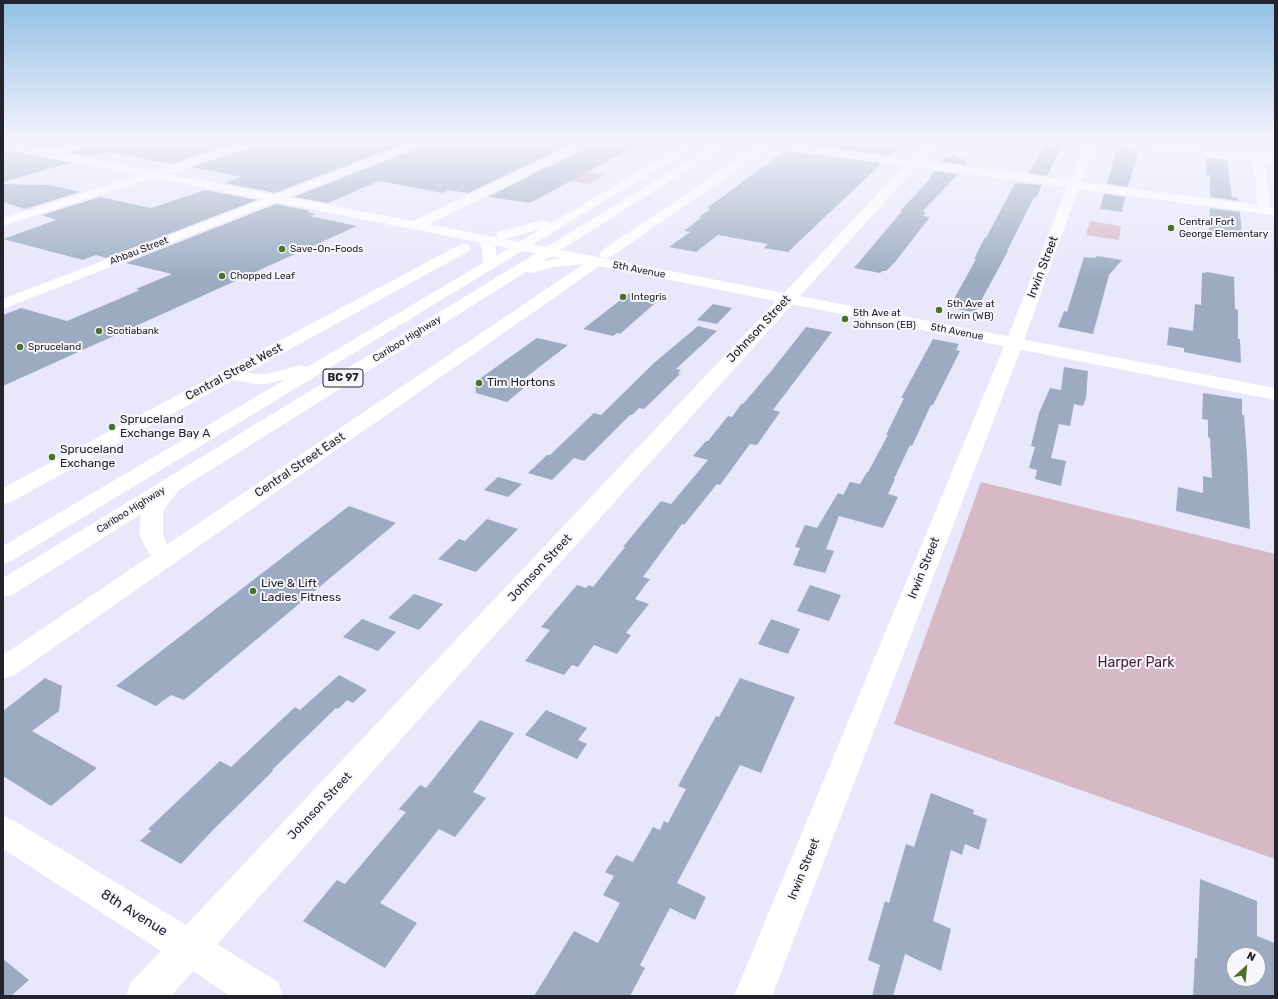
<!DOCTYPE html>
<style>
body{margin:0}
#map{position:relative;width:1278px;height:999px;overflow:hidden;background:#e8e7fc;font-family:Rubik,sans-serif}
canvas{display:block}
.frame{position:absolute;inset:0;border:4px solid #24232d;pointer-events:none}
.north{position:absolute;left:1226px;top:947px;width:40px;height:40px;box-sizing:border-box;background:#f6f6fb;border:1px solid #a2a2a9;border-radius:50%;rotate:27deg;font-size:11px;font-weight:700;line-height:16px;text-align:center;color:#24232d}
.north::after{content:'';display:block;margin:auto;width:14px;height:18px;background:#4d712a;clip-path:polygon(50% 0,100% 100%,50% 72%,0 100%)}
</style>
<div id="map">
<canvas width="1278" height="999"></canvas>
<div class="frame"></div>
<div class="north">N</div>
</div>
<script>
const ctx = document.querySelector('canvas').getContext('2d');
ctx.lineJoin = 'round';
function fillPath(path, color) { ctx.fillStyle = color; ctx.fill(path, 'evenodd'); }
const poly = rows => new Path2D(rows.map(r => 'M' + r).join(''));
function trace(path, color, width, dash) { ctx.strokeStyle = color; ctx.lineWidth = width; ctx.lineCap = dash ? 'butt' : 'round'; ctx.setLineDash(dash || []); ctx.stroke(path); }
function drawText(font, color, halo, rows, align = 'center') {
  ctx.font = font + ' Rubik,sans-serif'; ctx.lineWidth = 4; ctx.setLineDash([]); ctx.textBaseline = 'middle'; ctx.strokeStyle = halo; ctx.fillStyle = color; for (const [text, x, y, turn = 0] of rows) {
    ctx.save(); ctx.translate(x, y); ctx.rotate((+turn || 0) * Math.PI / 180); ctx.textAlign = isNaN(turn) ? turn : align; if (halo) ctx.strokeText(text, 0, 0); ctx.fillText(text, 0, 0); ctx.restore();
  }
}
fillPath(poly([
 [543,166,605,175,589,184,526,174],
 [1090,221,1121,226,1119,240,1086,235],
 [981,482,1275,554,1275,859,894,724]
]), '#d6b9c5');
fillPath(poly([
 [3,140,83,140,48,149],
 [105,140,247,140,171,164,109,152,89,157,68,153,103,143],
 [268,140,413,140,275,193,224,183,242,177,191,167,266,143],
 [432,140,581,140,468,193,448,190,442,193,379,181,328,203,294,197,431,143],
 [598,140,646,140,530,203,488,197,597,143],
 [802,140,869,147,876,141,901,144,890,156,798,143],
 [1047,140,1065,140,1047,176,1029,173],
 [1121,147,1139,150,1128,187,1107,184,1116,152,1120,152],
 [3,150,48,158,70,163,3,182],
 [788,151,882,163,788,252,764,248,768,244,718,235,696,252,669,247,690,232,684,231,702,217,699,217,710,209,707,208,783,152],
 [954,154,959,159,967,160,965,165,941,162,945,157,950,158],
 [1206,158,1227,160,1232,197,1238,198,1239,201,1210,197,1210,175,1206,175],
 [934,171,958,174,922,212,926,212,923,216,930,217,895,262,886,271,882,271,880,273,854,268,902,211,900,211,932,177,929,177],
 [1015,183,1042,185,1036,198,1034,197,1007,251,1008,251,975,312,949,308,976,259,974,259,985,237,986,238],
 [3,184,50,185,80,192,25,209,3,202],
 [205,190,257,200,106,258,96,255,83,260,3,239,56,220,42,215,100,197,151,208],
 [1104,194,1125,197,1122,212,1100,209],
 [276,204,311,211,307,212,316,214,310,216,357,226,3,386,3,315,21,308,67,321,140,290,136,289,172,274,126,263],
 [1210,208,1240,212,1242,235,1209,230],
 [1097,256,1122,260,1109,275,1093,334,1058,327,1064,311,1067,312,1084,257,1095,258],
 [1208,272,1234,277,1235,309,1238,310,1238,339,1240,339,1241,363,1184,352,1184,348,1167,345,1169,327,1193,331,1195,304,1201,305,1202,273],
 [631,292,661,298,620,334,617,333,613,336,583,329],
 [713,304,732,308,717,324,697,320],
 [698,326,717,331,676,369,681,370,678,373,680,374,644,409,639,408,632,415,630,415,584,461,574,458,552,480,528,473,547,455,550,455,594,413,601,415,654,363],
 [806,327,832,332,773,410,780,412,757,445,750,444,720,485,717,484,684,525,682,524,643,577,650,579,635,599,649,604,626,633,631,635,617,654,594,645,578,667,572,665,564,675,525,661,550,630,541,627,577,585,586,588,589,585,593,587,625,547,623,547,632,536,661,501,671,504,708,460,693,456,706,441,708,441,728,416,732,417,742,403,743,404,772,370],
 [537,338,568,345,516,385,525,387,507,402,476,393,475,382],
 [933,339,959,344,956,350,960,351,933,405,931,405,912,446,910,445,894,479,895,479,888,494,898,497,883,528,839,516,826,549,834,551,825,573,793,565,800,548,795,547,805,525,817,528,838,493,843,495,850,482,860,484,867,472,868,472,888,435,886,435,904,398,901,398],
 [1064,367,1088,371,1086,398,1083,406,1074,404,1070,426,1059,424,1051,458,1066,461,1061,486,1035,479,1037,470,1029,468,1035,447,1031,446,1039,413,1050,388,1061,390],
 [1203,393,1242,399,1242,415,1244,415,1247,456,1250,529,1176,511,1178,487,1203,493,1203,476,1212,478,1210,438,1208,437,1208,420,1202,419],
 [498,477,522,484,508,497,484,490],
 [349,506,396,523,184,700,171,695,156,706,116,686],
 [487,519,518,529,476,572,438,559,459,539,465,541],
 [810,585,841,595,829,621,797,611],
 [414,594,443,604,419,630,388,618],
 [362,619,396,632,378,651,343,637],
 [771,619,800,629,788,654,758,644],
 [339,675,367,690,353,703,347,700,338,709,336,708,272,770,273,771,214,829,181,864,140,841,151,831,148,829,220,761,231,767,295,707,300,710],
 [45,678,62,686,59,711,32,731,97,768,51,806,3,776,3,711],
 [740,678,795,697,761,773,740,765,677,883,706,897,695,920,670,908,640,965,645,968,630,996,534,996,574,931,598,943,620,903,603,895,614,876,605,872,616,855,633,862,653,827,660,830,664,821,668,823,686,789,678,786,716,716,719,717],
 [546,710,587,728,578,740,587,744,577,759,525,735],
 [480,720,514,733,473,792,486,798,455,837,439,829,380,903,417,923,385,968,303,921,337,880,345,884,406,812,399,809,420,785,426,788],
 [931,793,974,810,973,814,987,819,979,850,965,844,962,855,951,850,933,921,951,929,941,971,905,954,893,996,872,996,880,965,868,960,885,901,889,903,906,844,914,847],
 [1200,879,1257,901,1257,936,1275,943,1275,996,1193,996,1195,957,1197,959],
 [1234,955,1258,955,1258,979,1234,979],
 [3,959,29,980,11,996,3,996]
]), '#9cabc1');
fillPath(poly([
 [88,140,104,140,103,142,48,157,43,154,44,152,88,140],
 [252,140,267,140,266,142,3,226,3,218,252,140],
 [417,140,431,140,430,142,3,309,3,299,417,140],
 [584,140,597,140,596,142,419,229,414,230,409,229,408,226,409,223,584,140],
 [766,140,778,140,777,142,911,160,930,140,940,140,922,161,1070,180,1088,140,1120,140,1275,158,1275,164,1265,163,1270,207,1275,207,1275,215,1078,189,1021,349,772,996,734,996,1003,349,1067,187,916,167,217,944,278,982,283,996,230,996,193,971,171,996,126,996,131,982,161,951,3,849,3,816,15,821,186,925,905,165,769,147,611,257,606,258,601,257,599,254,601,251,766,140],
 [1097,143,1254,162,1257,205,1081,182,1097,143],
 [464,244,469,245,471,248,469,251,11,502,3,504,3,488,459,245,464,244],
 [596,258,601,259,603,262,601,265,13,676,3,679,3,655,591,259,596,258]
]), '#fff');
fillPath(poly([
 [3,142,1275,388,1275,400,3,148,3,142]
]), '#fff');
fillPath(poly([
 [693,140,705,140,11,561,3,564,3,546,286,379,266,384,255,384,225,378,222,374,225,370,231,369,255,374,266,374,301,365,307,367,483,263,482,249,479,240,481,237,491,237,496,249,496,256,541,229,503,239,498,238,496,235,498,232,544,220,549,221,550,224,693,140],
 [722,140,734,140,542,262,554,259,591,256,596,257,598,260,596,263,554,267,531,273,526,272,179,490,168,504,163,512,163,534,166,543,175,551,179,556,175,561,167,564,159,561,148,552,139,534,141,514,12,595,3,597,3,578,722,140]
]), '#fff');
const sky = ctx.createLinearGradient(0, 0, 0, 280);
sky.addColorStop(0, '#91c0e4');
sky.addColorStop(0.5, '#f5f4fe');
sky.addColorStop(1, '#f5f4fe00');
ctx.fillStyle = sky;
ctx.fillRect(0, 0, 1278, 280);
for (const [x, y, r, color] of [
 [1171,228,4,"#4d712a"],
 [282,249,4,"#4d712a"],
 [222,276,4,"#4d712a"],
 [623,297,4,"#4d712a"],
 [939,310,4,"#4d712a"],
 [845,319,4,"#4d712a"],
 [99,331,4,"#4d712a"],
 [20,347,4,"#4d712a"],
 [479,383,4,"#4d712a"],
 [112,427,4,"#4d712a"],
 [52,457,4,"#4d712a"],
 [253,591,4,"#4d712a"]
]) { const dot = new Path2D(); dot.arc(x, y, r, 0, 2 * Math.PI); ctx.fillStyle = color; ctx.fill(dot); trace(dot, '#f6f6fb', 1.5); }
drawText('10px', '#24232d', '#f6f6fb', [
 ["Central Fort",1179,222],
 ["George Elementary",1179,234],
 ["Save-On-Foods",290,249],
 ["Chopped Leaf",230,276],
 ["Integris",631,297],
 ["5th Ave at",947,304],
 ["Irwin (WB)",947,316],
 ["5th Ave at",853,313],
 ["Johnson (EB)",853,325],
 ["Scotiabank",107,331],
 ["Spruceland",28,347]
], 'left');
drawText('10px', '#24232d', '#f6f6fb', [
 ["Ahbau Street",139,251,-21],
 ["5th Avenue",639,270,11],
 ["5th Avenue",957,332,11],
 ["Cariboo Highway",407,339,-32],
 ["Cariboo Highway",131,510,-32]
]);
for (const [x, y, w] of [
 [343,378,40]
]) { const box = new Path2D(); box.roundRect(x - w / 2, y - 9, w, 18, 3); ctx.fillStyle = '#f6f6fb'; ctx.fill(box); trace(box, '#24232d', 1); }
drawText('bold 11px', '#24232d', null, [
 ["BC 97",343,378]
]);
drawText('12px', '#24232d', '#f6f6fb', [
 ["Irwin Street",1043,267,-69],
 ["Johnson Street",759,329,-47],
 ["Central Street West",234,372,-28],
 ["Central Street East",300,465,-34],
 ["Johnson Street",540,568,-47],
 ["Irwin Street",924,568,-68],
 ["Johnson Street",320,806,-47],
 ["Irwin Street",804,869,-68]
]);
drawText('12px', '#24232d', '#f6f6fb', [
 ["Tim Hortons",487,383],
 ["Spruceland",120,420],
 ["Exchange Bay A",120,434],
 ["Spruceland",60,450],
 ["Exchange",60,464],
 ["Live & Lift",261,584],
 ["Ladies Fitness",261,598]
], 'left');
drawText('14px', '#491e33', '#f6f6fb', [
 ["Harper Park",1136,663]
]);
drawText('14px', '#24232d', '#f6f6fb', [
 ["8th Avenue",134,913,32]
]);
</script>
